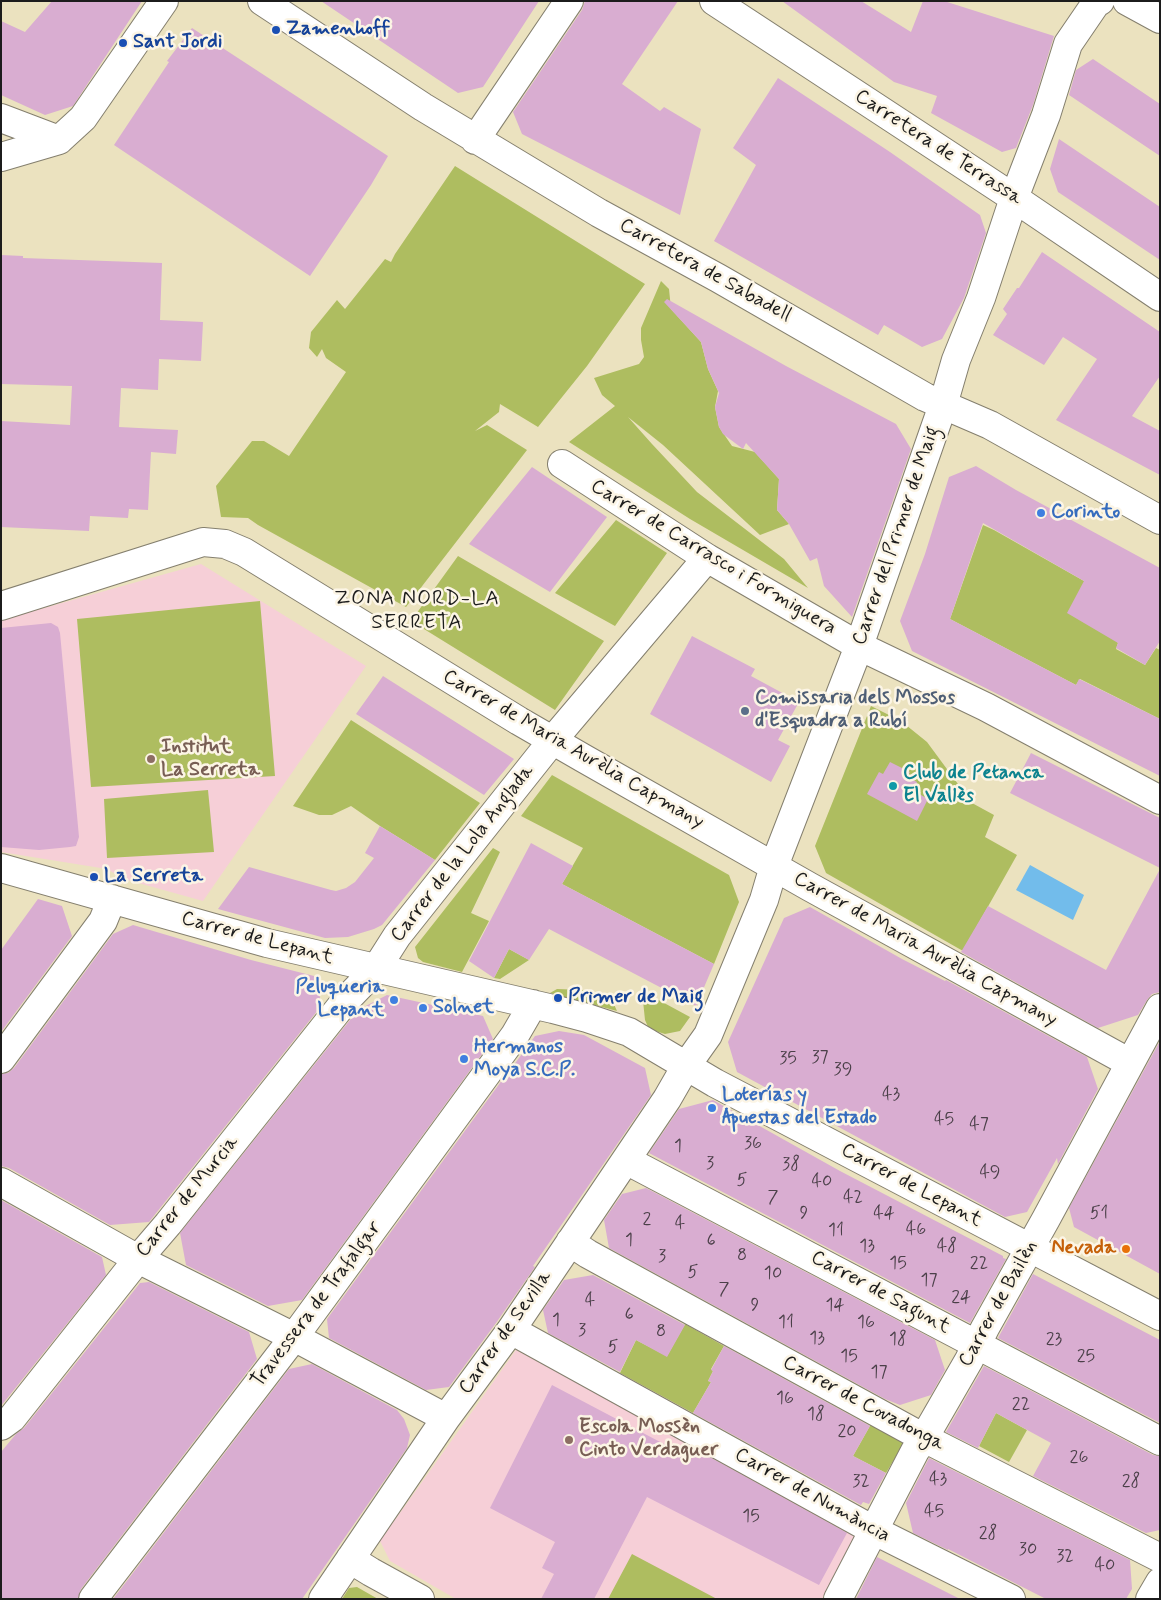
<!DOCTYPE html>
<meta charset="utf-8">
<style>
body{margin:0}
#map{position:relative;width:1161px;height:1600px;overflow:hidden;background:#ebe2bf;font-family:Mynerve,sans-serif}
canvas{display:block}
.frame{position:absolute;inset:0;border:2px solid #1c1c1c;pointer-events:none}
</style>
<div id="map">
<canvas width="1161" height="1600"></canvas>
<div class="frame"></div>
</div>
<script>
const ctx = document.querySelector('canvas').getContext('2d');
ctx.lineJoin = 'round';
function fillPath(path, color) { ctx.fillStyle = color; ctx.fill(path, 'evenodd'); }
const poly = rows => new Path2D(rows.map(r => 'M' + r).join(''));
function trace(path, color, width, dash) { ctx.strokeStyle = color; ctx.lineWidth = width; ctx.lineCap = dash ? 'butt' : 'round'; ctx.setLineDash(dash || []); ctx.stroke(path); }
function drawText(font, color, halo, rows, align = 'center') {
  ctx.font = font + ' Mynerve,sans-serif'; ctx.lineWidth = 5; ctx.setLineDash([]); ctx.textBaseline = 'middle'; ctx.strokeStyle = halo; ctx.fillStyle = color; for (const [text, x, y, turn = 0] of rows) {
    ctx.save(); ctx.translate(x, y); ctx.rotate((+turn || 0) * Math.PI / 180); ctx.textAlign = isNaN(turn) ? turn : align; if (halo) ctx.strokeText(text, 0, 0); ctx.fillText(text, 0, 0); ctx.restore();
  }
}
fillPath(poly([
 [201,564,366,666,203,901,124,879,107,869,1,852,1,620],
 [516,1350,857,1531,822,1599,456,1599,390,1561,380,1541]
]), '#f6cfd7');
fillPath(poly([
 [455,166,645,284,587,366,538,427,500,404,499,412,475,431,487,425,527,450,406,607,258,525,248,518,221,517,216,486,252,441,264,441,289,456,346,372,326,358,322,349,317,357,309,348,311,332,337,300,345,309,385,259,391,262,395,254],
 [661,281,669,289,671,309,701,342,708,369,718,391,715,407,719,427,732,446,755,452,779,479,777,510,789,524,760,535,663,445,628,417,652,444,697,492,784,559,808,588,690,519,569,442,615,406,602,395,594,378,639,364,644,357,641,340,641,328],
 [616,520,667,553,615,626,555,593],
 [983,525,994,530,1084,581,1118,643,1116,649,1145,665,1156,648,1160,650,1160,719,1080,679,1076,685,950,619],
 [458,556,604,641,555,710,411,621],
 [260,601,275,776,91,787,77,619],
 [871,706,901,721,927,742,972,803,994,815,985,837,1017,855,963,951,826,873,815,846],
 [351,720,480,803,435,860,380,826,351,806,332,815,319,815,293,806],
 [552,775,729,875,739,902,714,964,562,884,583,848,521,816],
 [208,790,214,852,107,858,104,799],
 [493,848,500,852,471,913,489,921,462,972,423,962,418,958,415,947],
 [509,949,529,960,500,979,494,978],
 [557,989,584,990,612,1000,617,1011,550,993],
 [642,991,690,1017,680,1031,665,1034,649,1029,645,1020],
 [685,1324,724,1346,711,1369,713,1371,708,1381,711,1382,693,1413,620,1373,636,1340,667,1356],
 [996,1413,1027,1430,1009,1462,979,1446],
 [871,1424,905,1441,886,1473,853,1456],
 [632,1554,717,1599,608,1599],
 [357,1587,378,1599,342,1599,349,1588]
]), '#aebd60');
fillPath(poly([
 [1030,865,1084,895,1073,920,1016,890]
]), '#72bceb');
fillPath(poly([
 [52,1,142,1,73,106,45,115,1,95,1,21,25,32],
 [321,1,539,1,483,87,458,93],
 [585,1,678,1,622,84,660,111,664,107,701,129,680,215,522,134,513,112,582,10],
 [782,1,861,1,911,32,923,1,944,1,1054,36,1033,105,1016,148,1002,152,931,113,937,96,894,82],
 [192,28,388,156,371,185,310,276,114,145,169,62,167,61],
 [1093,59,1160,104,1160,156,1069,95,1076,70],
 [778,78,890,152,980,215,986,233,964,298,942,339,922,347,884,325,878,335,714,241,756,165,733,148],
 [1059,139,1160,207,1160,260,1058,192,1050,169],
 [1042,252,1160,332,1160,376,1132,416,1160,431,1160,475,1056,420,1097,359,1063,337,1044,365,993,335,1007,314,1003,309,1017,288,1019,288],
 [1,255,23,256,23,258,162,263,160,320,203,322,201,361,159,359,158,390,121,388,119,427,178,430,176,454,151,452,148,510,129,509,128,518,90,516,89,531,1,527,1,421,70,425,72,386,1,384],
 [667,299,786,366,896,424,911,449,852,617,824,586,817,558,810,561,789,524,777,510,779,479,746,443,743,449,723,434,719,427,715,407,719,393,708,369,701,342,664,302],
 [976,466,1016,490,1160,568,1160,641,1145,665,1116,648,1118,643,1067,613,1084,581,983,523,950,619,1076,685,1079,679,1160,719,1160,776,912,651,900,621,925,554,949,477],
 [532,467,607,517,550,592,469,544],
 [51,623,58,627,60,633,79,837,76,846,70,847,39,850,1,847,1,628],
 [692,636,755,669,751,676,799,702,778,740,790,746,771,782,650,714],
 [383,676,514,759,484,795,356,714],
 [1031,753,1160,818,1160,868,1010,793],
 [890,762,910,772,907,777,917,782,914,791,928,799,917,821,867,794,879,772,883,774],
 [380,826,435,860,382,925,374,929,348,937,325,938,218,909,249,867,331,890,336,891,346,888,355,882,374,858,365,853],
 [531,843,573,866,562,884,714,964,696,1006,549,929,529,960,509,949,494,978,469,961],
 [1160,869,1160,992,1152,994,1147,1000,1138,1015,1098,1028,961,952,988,906,1106,970],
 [38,899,62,906,72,936,1,1032,1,950],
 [810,907,902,959,945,981,946,980,1087,1057,1098,1089,1058,1164,1057,1158,1027,1212,1005,1217,737,1072,728,1042,784,918],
 [133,925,251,960,314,976,322,1005,149,1222,110,1225,9,1168,1,1166,1,1074,8,1073,14,1068,113,934],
 [387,995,483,1016,493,1039,302,1300,268,1306,186,1265,180,1233,358,1010],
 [559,1031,584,1035,645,1068,651,1095,533,1266,535,1267,496,1323,449,1387,426,1390,329,1338,327,1319,508,1072,508,1073,535,1036],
 [1160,1041,1160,1274,1074,1227,1069,1208],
 [713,1100,840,1171,1003,1256,1003,1258,1006,1259,970,1323,649,1153,679,1109],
 [646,1188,935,1340,945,1370,931,1395,900,1405,885,1399,609,1248,604,1220,622,1194],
 [1,1200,102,1257,106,1275,1,1406],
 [1033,1274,1160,1340,1160,1423,998,1338],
 [593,1275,685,1325,667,1357,636,1340,620,1372,548,1333,543,1310,564,1280],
 [149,1282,249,1332,257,1359,81,1589,78,1599,1,1599,1,1452,16,1434,24,1428,140,1283],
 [724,1346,870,1426,853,1456,886,1473,869,1504,863,1502,861,1505,693,1413,711,1382,708,1381,713,1371,711,1370],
 [312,1364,397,1410,404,1419,410,1435,407,1448,302,1599,113,1599,289,1369],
 [984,1366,1153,1455,1160,1456,1160,1530,1146,1533,1033,1476,1051,1443,996,1413,978,1448,946,1432],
 [552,1385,681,1453,686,1444,847,1533,819,1585,647,1497,594,1599,541,1599,554,1574,542,1568,555,1542,490,1508],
 [929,1458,1130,1560,1132,1589,1126,1599,1046,1599,948,1549,948,1550,913,1533,906,1503],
 [877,1557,960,1599,856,1599]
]), '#d9add1');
const minor = poly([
 [262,1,423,107,599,213,718,278,925,397,990,425,1160,520],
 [714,1,1014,198,1160,297],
 [1127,1,1160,19],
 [1,118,59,140],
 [475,140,569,1],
 [1,157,59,140,83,118,164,1],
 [562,464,707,558,859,646,986,707,1160,800],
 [1,606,203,542,225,544,244,552,519,721,583,758,810,887,1130,1063],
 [1,868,267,943,553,1009,587,1018,629,1032,715,1083,1160,1316],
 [1,1059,103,921,112,899],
 [626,1160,1160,1441],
 [1,1182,138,1259,294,1337,446,1418],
 [570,1242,588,1254,924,1438,1160,1558],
 [511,1330,875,1531,1011,1599],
 [1,1426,12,1418,138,1259,168,1224,346,1000,376,969,397,936,552,741,707,558],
 [350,1559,371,1572,420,1599],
 [93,1599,294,1337,515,1035,533,1004],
 [323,1599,446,1418,511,1330,667,1099,686,1066,708,1035,764,900,774,866,859,646,943,405,956,360,981,298,1014,198,1046,115,1068,44,1096,3,1100,1],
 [838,1599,915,1451,924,1438,969,1360,985,1328,1046,1219,1160,1008],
 [1150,1599,1160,1582]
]);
trace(minor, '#847f6e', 30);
trace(minor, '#fff', 28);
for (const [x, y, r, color] of [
 [276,30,5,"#1a4fb4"],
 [123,43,5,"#1a4fb4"],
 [1041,513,5,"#3f7fe0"],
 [745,711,5,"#5c6f8a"],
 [151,759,5,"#8d6e63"],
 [893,786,5,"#0f9aa8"],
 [94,877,5,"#1a4fb4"],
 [558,998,5,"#1a4fb4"],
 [394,1000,5,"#3f7fe0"],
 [423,1008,5,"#3f7fe0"],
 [464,1059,5,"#3f7fe0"],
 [712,1108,5,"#3f7fe0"],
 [1126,1249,5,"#e8710a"],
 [569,1440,5,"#8d6e63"]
]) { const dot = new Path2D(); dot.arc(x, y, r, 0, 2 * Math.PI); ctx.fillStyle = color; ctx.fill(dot); trace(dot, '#fcf5e5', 2); }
drawText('18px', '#4b4049', null, [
 ["37",820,1058],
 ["35",788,1059],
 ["39",843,1070],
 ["43",891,1095],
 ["45",944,1120],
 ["47",979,1125],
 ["36",753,1144],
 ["1",678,1147],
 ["3",710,1164],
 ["38",791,1165],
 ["49",990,1173],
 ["5",742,1181],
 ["40",822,1182],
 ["7",773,1198],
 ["42",853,1198],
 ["9",804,1214],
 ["44",884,1214],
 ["51",1099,1214],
 ["2",647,1220],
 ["4",680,1224],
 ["46",916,1230],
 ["11",836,1231],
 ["1",629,1241],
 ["6",711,1241],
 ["13",867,1247],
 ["48",947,1247],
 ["8",742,1256],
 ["3",662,1257],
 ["15",898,1264],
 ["22",979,1264],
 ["5",693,1273],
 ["10",773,1274],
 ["17",929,1281],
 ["7",724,1290],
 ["24",961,1298],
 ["4",590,1301],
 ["9",755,1306],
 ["14",835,1306],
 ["6",629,1315],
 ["1",556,1321],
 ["11",786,1323],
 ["16",866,1323],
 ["3",582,1331],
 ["8",661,1332],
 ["13",817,1339],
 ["18",898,1340],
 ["23",1054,1340],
 ["5",613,1348],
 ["15",849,1357],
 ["25",1086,1357],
 ["17",879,1373],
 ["16",785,1399],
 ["22",1021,1405],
 ["18",816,1415],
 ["20",847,1432],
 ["26",1079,1458],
 ["43",938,1480],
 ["32",861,1482],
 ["28",1131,1482],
 ["45",934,1512],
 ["15",751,1517],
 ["28",988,1534],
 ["30",1028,1550],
 ["32",1065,1557],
 ["40",1105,1566]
]);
drawText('bold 20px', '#164399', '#fcf5e5', [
 ["Zamenhoff",286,30],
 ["Sant Jordi",133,43],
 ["La Serreta",104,877],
 ["Primer de Maig",568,998]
], 'left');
drawText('20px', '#1c1c1c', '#fcf5e5', [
 ["Carretera de Terrassa",938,148,33],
 ["Carretera de Sabadell",705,271,29],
 ["Carrer del Primer de Maig",897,536,-71],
 ["Carrer de Carrasco i Formiguera",713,558,31],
 ["Carrer de Maria Aurèlia Capmany",573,750,30],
 ["Carrer de la Lola Anglada",463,854,-52],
 ["Carrer de Lepant",257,939,15],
 ["Carrer de Maria Aurèlia Capmany",925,950,29],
 ["Carrer de Lepant",911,1186,28],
 ["Carrer de Murcia",188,1197,-51],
 ["Carrer de Sagunt",880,1293,28],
 ["Carrer de Bailèn",999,1304,-61],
 ["Travessera de Trafalgar",317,1305,-53],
 ["Carrer de Sevilla",506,1333,-55],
 ["Carrer de Covadonga",863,1404,28],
 ["Carrer de Numància",812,1496,29]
]);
drawText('bold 20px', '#366cbe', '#fcf5e5', [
 ["Corinto",1051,513],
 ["Peluqueria",384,988,"right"],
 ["Lepant",384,1011,"right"],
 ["Solnet",433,1008],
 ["Hermanos",474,1048],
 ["Moya S.C.P.",474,1071],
 ["Loterías y",722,1096],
 ["Apuestas del Estado",722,1119]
], 'left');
drawText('bold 20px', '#4e5e75', '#fcf5e5', [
 ["Comissaria dels Mossos",755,699],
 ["d'Esquadra a Rubí",755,722]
], 'left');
drawText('bold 20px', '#785e54', '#fcf5e5', [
 ["Institut",161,748],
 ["La Serreta",161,771],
 ["Escola Mossèn",579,1428],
 ["Cinto Verdaguer",579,1451]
], 'left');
drawText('bold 20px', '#0d838f', '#fcf5e5', [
 ["Club de Petanca",903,774],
 ["El Vallès",903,797]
], 'left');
drawText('bold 20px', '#c56008', '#fcf5e5', [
 ["Nevada",1116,1249]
], 'right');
ctx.letterSpacing = '1px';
drawText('21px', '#1c1c1c', '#fcf5e5', [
 ["ZONA NORD-LA",417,600],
 ["SERRETA",417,624]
]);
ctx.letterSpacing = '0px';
</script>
